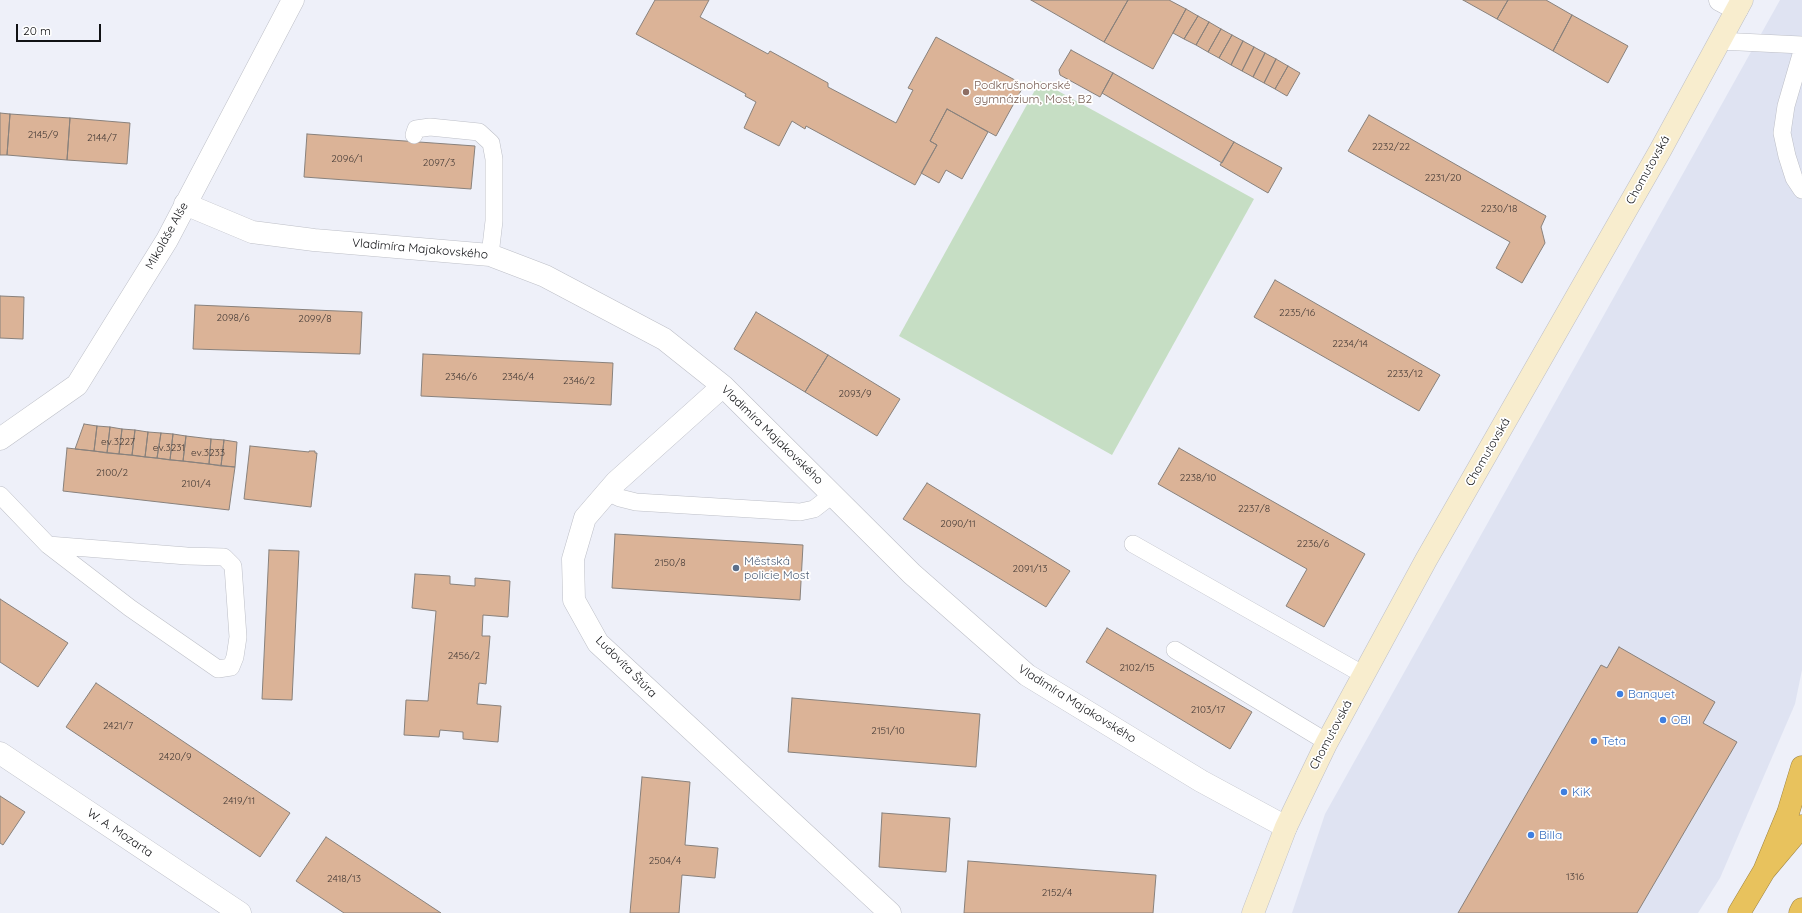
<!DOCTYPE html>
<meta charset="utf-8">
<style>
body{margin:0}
#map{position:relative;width:1802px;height:913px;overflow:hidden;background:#eef0f9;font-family:Quicksand,sans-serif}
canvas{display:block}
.scale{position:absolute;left:16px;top:24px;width:85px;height:18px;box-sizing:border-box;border:2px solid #111215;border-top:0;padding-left:5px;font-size:12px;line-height:14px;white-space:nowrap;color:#111215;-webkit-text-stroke:3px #fff;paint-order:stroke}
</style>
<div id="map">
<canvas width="1802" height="913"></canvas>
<div class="scale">20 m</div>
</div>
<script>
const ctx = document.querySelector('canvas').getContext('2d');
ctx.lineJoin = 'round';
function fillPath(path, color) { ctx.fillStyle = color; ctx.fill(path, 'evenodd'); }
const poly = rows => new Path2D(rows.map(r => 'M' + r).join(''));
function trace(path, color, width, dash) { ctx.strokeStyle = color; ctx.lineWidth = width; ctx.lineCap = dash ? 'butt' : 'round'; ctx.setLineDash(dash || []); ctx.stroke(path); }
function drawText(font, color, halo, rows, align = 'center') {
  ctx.font = font + ' Quicksand,sans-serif'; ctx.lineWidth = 3.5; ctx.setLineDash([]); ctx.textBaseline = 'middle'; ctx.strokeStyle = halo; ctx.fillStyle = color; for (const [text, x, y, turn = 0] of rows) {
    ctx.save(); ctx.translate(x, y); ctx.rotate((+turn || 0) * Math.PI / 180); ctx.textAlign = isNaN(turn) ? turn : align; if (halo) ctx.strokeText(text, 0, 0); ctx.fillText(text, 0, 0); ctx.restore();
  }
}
fillPath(poly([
 [1780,0,1802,0,1802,670,1795,704,1720,878,1698,913,1292,913,1325,814]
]), '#dfe3f2');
fillPath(poly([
 [1040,81,1254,199,1112,455,899,336]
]), '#c6dec4');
const building = poly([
 [655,0,709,0,700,17,768,54,770,51,828,83,828,87,896,123,913,90,908,88,936,37,1024,85,996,136,947,109,930,141,937,145,915,185,806,126,805,129,792,121,779,146,744,128,756,102,745,96,746,94,636,34,655,0],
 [1031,0,1128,0,1104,42,1031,0],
 [1128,0,1169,0,1186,9,1153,69,1104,42,1128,0],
 [1463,0,1508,0,1497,19,1463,0],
 [1508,0,1546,0,1572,15,1553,51,1497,19,1508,0],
 [1186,9,1198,16,1184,39,1173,33,1186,9],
 [1572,15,1628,46,1608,83,1553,51,1572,15],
 [1198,16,1209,22,1196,45,1184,39,1198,16],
 [1209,22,1221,29,1208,52,1196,45,1209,22],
 [1221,29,1232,35,1219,58,1208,52,1221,29],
 [1232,35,1243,41,1231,65,1219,58,1232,35],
 [1243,41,1254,47,1242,71,1231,65,1243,41],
 [1254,47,1265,53,1253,77,1242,71,1254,47],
 [1071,50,1113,73,1100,97,1060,75,1059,70,1071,50],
 [1265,53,1276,59,1264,83,1253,77,1265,53],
 [1276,59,1288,66,1275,89,1264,83,1276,59],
 [1288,66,1300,73,1287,96,1275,89,1288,66],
 [1113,73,1234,142,1222,163,1102,93,1113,73],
 [947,109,988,132,962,179,946,170,939,183,921,173,937,145,930,141,947,109],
 [0,113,10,114,7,155,0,155,0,113],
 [10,114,70,118,67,160,7,155,10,114],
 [1369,115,1546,216,1541,227,1545,243,1522,283,1496,268,1510,242,1348,151,1369,115],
 [70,118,130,123,127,164,67,160,70,118],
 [307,134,475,146,471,189,304,177,307,134],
 [1234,142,1282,168,1268,193,1220,165,1234,142],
 [1275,280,1440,375,1419,411,1254,317,1275,280],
 [0,296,24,297,23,339,0,338,0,296],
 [195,305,362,312,360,354,193,349,195,305],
 [756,312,828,355,805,392,734,349,756,312],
 [423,354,613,363,611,405,421,396,423,354],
 [828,355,900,399,877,436,805,392,828,355],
 [84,424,97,426,94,451,75,449,84,424],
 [97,426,110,427,107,453,94,451,97,426],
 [110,427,122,429,119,454,107,453,110,427],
 [122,429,135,430,132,455,119,454,122,429],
 [135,430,148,432,145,457,132,455,135,430],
 [148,432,161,433,157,458,145,457,148,432],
 [161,433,173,434,170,460,157,458,161,433],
 [173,434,186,436,183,461,170,460,173,434],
 [186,436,211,439,209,464,183,461,186,436],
 [211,439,224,440,221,466,209,464,211,439],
 [224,440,237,442,235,467,221,466,224,440],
 [250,446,309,452,309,451,315,451,315,453,317,453,311,507,244,499,250,446],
 [67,448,235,467,229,510,63,491,67,448],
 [1179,448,1365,554,1324,627,1286,606,1307,569,1158,484,1179,448],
 [927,483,1070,571,1046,607,903,519,927,483],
 [615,534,803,545,800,600,612,588,615,534],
 [269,550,299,551,292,700,262,699,269,550],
 [415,574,450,576,450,584,475,586,475,578,510,581,508,617,483,615,482,636,490,636,486,684,479,683,477,704,501,706,498,742,463,739,463,732,440,730,439,737,404,735,406,700,428,701,436,611,412,608,415,574],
 [0,599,68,643,38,687,0,662,0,599],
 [1107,628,1252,712,1230,749,1086,662,1107,628],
 [1619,647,1715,702,1703,723,1737,742,1637,913,1458,913,1601,665,1607,668,1619,647],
 [96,683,290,813,260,857,66,727,96,683],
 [792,698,980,714,976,767,788,752,792,698],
 [642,777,690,782,685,845,718,848,715,878,682,875,679,913,630,913,642,777],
 [0,796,25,812,3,845,0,843,0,796],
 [882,813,950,818,946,872,879,867,882,813],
 [326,837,441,913,344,913,296,881,326,837],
 [968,861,1156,875,1153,913,964,913,968,861]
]);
fillPath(building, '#dbb397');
trace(building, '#88817c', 1);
const lane = poly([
 [1719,41,1802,45],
 [1802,51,1786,106,1782,133,1787,156,1794,178,1802,190],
 [414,135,416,129,430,127,479,132,491,143,494,159,494,221,490,255],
 [607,492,620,498,636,502,800,512,814,509,832,495],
 [0,495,48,545,130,608,218,669,231,667,235,657,238,637,233,566,224,557,187,556,48,545],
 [1133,544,1364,675],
 [1175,650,1327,742]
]);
const street = poly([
 [1720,0,1737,9],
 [185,204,252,232,314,240,490,255,545,276,664,339,723,386,912,574,1027,675,1201,781,1286,827],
 [723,386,616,482,585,518,573,559,574,600,598,643,890,913],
 [0,439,77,385,167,240,293,0],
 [0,753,240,913]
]);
const secondary = poly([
 [1253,913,1286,827,1326,744,1426,560,1661,149,1742,0]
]);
const highway = poly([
 [1764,871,1788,813,1802,767],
 [1739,913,1764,871,1802,826],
 [1800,913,1802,909]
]);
trace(lane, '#bdbfc7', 18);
trace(street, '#bdbfc7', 23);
trace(secondary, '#bdbfc7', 23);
trace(highway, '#9d8444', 23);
trace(lane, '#fff', 17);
trace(street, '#fff', 22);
trace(secondary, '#f8edce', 22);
trace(highway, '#e8c25d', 22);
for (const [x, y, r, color] of [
 [966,92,4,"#8d6e63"],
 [736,568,4,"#5c6f8a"],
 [1620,694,4,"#3f7fe0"],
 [1663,720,4,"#3f7fe0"],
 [1594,741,4,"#3f7fe0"],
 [1564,792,4,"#3f7fe0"],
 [1531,835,4,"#3f7fe0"]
]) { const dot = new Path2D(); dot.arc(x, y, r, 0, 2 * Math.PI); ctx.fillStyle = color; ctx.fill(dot); trace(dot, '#fff', 1.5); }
drawText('10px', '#443a36', null, [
 ["2145/9",43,135],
 ["2144/7",102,138],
 ["2232/22",1391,147],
 ["2096/1",347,159],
 ["2097/3",439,163],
 ["2231/20",1443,178],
 ["2230/18",1499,209],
 ["2235/16",1297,313],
 ["2098/6",233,318],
 ["2099/8",315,319],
 ["2234/14",1350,344],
 ["2233/12",1405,374],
 ["2346/6",461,377],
 ["2346/4",518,377],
 ["2346/2",579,381],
 ["2093/9",855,394],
 ["ev.3227",118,442],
 ["ev.3231",169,448],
 ["ev.3233",208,453],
 ["2100/2",112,473],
 ["2238/10",1198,478],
 ["2101/4",196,484],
 ["2237/8",1254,509],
 ["2090/11",958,524],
 ["2236/6",1313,544],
 ["2150/8",670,563],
 ["2091/13",1030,569],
 ["2456/2",464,656],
 ["2102/15",1137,668],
 ["2103/17",1208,710],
 ["2421/7",118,726],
 ["2151/10",888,731],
 ["2420/9",175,757],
 ["2419/11",239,801],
 ["2504/4",665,861],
 ["1316",1575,877],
 ["2418/13",344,879],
 ["2152/4",1057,893]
]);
drawText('12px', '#785e54', '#fff', [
 ["Podkrušnohorské",974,85],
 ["gymnázium, Most, B2",974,99]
], 'left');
drawText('12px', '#111215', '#fff', [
 ["Chomutovská",1648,170,-61],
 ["Mikoláše Alše",167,236,-61],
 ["Vladimíra Majakovského",420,249,5],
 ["Vladimíra Majakovského",772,435,44],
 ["Chomutovská",1488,452,-60],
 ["Ludovíta Štúra",626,667,45],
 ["Vladimíra Majakovského",1077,704,32],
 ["Chomutovská",1331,735,-62],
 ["W. A. Mozarta",120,833,34]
]);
drawText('12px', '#4e5e75', '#fff', [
 ["Městská",744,561],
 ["policie Most",744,575]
], 'left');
drawText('12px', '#366cbe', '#fff', [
 ["Banquet",1628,694],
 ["OBI",1671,720],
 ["Teta",1602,741],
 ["KiK",1572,792],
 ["Billa",1539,835]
], 'left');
</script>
